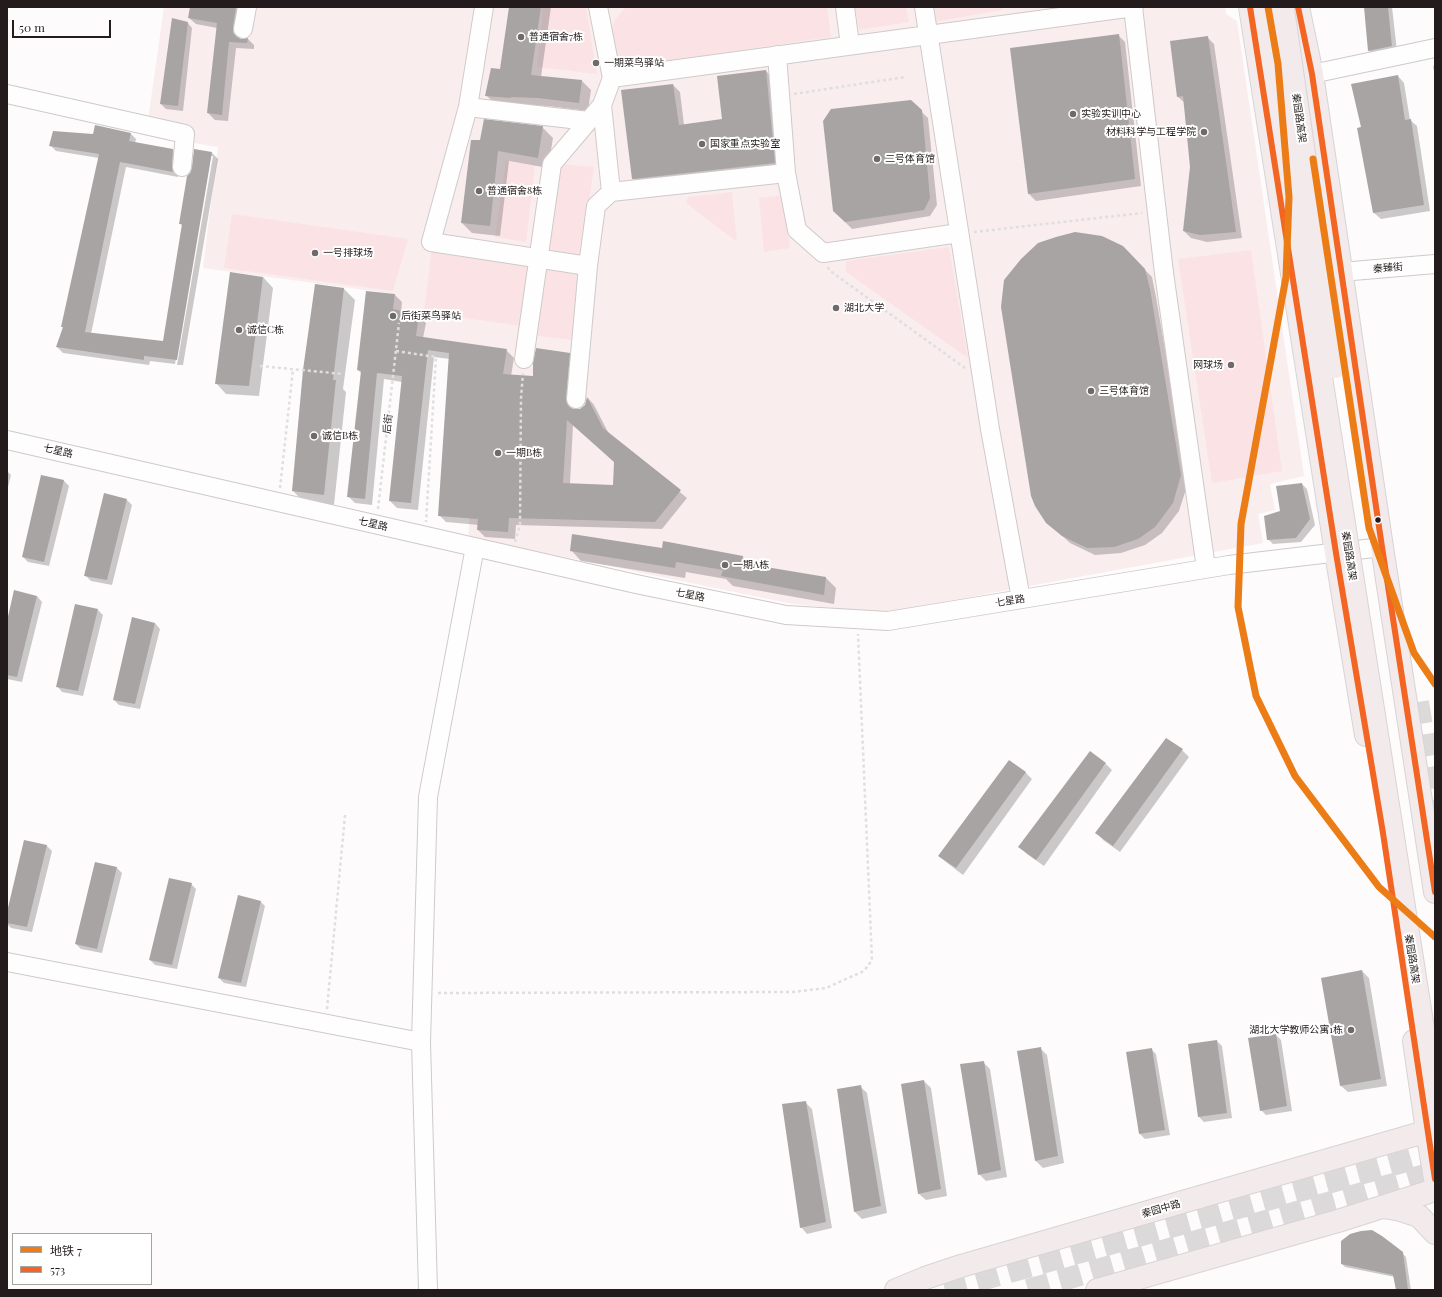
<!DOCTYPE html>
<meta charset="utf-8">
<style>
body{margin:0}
#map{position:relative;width:1442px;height:1297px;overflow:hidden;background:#fdfbfb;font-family:"Playfair Display","Noto Sans SC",serif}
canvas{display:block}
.frame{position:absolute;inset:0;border:8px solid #231b1c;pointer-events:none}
.legend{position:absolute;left:12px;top:1233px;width:140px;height:52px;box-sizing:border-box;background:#fff;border:1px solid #a7a4a4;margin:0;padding:5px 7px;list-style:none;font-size:12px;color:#231b1c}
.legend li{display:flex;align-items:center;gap:8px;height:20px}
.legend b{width:20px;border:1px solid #a7a4a4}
.scale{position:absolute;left:12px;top:20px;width:99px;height:18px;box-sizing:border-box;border:2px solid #231b1c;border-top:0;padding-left:5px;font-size:12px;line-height:14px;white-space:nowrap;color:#231b1c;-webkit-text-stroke:3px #fff;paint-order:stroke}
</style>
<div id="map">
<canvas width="1442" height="1297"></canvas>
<div class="frame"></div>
<ul class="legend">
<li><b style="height:5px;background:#eb7c16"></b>地铁 7</li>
<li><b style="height:5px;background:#f26522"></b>573</li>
</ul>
<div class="scale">50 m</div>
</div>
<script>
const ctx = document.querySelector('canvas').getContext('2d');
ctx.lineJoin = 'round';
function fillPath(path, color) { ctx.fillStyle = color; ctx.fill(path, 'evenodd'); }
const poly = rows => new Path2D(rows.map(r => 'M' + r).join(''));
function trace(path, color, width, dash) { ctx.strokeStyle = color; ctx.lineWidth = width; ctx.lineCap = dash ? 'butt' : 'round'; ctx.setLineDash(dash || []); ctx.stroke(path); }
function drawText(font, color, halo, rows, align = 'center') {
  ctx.font = font + ' "Playfair Display","Noto Sans SC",serif'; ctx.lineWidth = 4; ctx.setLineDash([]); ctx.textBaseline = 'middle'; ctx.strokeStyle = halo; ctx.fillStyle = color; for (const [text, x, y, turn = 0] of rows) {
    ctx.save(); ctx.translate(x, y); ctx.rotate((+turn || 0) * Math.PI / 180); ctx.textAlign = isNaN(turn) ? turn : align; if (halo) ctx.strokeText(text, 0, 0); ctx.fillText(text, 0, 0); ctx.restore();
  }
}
fillPath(poly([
 [164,7,1225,7,1226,14,1237,21,1304,476,1270,484,1275,510,1258,514,1263,543,883,613,793,604,468,537,482,358,414,348,392,322,395,294,203,268,218,147,146,135]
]), '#f9edee');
fillPath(poly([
 [543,7,586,7,597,74,537,67],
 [626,7,827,7,831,37,629,66,620,62,614,57,610,33,615,20],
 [855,7,906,7,909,22,859,30],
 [931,7,1002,7,1002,10,933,22],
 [506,161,535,166,526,242,495,237],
 [561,164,594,167,581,256,546,250],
 [732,192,737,242,686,203,688,197],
 [783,195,790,248,764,252,759,198],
 [232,214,408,239,393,291,224,268],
 [949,247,968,358,846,272,846,261],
 [432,248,529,263,520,326,424,312],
 [1251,250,1282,471,1212,483,1178,259],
 [546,266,582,270,574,340,537,336]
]), '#fbe3e5');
fillPath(poly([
 [191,7,243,7,239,35,239,40,248,39,254,45,254,49,236,48,228,121,215,120,208,113,217,28,196,24,189,18],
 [510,7,551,7,541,77,582,81,591,90,588,111,548,106,495,104,486,95,501,70],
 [1365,7,1392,7,1397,51,1374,56,1369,51],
 [187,22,192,28,183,111,166,109,161,104],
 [1118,35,1125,42,1141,186,1036,201,1029,194],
 [1207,37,1214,44,1242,238,1207,242,1191,238,1184,231,1191,167,1185,103,1178,97],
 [1435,65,1435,77,1433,66],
 [766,71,773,78,781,170,640,186,633,179,673,85,680,92,684,125,723,120],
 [1398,76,1404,83,1410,120,1417,126,1430,211,1381,219,1374,213,1358,128,1362,128],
 [910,101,928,118,937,205,930,216,852,229,834,211],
 [542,127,553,138,548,168,509,161,500,236,472,233,462,223,481,141],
 [130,133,136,139,135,143,173,150,178,156,177,172,178,177,126,167,91,334,164,342,183,226,180,224,195,150,212,153,218,159,183,365,177,365,213,156,211,156,175,364,150,361,149,365,63,353,57,347,64,328,62,327,99,158,56,151,50,145,94,135],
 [1122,247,1152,277,1156,297,1188,483,1179,511,1162,533,1145,545,1121,553,1095,555,1070,543,1055,529],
 [263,277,273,288,259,396,226,394,216,383],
 [316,285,344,289,355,300,343,389,346,392,334,505,304,502,293,491],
 [395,295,402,302,401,312,418,316,426,323,423,338,506,350,514,358,511,376,534,377,569,354,576,361,572,406,573,410,580,410,586,405,588,398,594,405,609,434,687,498,662,529,516,525,515,539,485,537,478,530,479,525,446,522,439,515,450,359,434,357,418,510,397,508,390,501,402,382,384,379,372,505,355,503,348,496,362,374,358,370],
 [573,425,615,462,614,486,570,484],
 [7,471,11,475,7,491],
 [42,476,64,481,69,486,49,566,28,562,23,557],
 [1302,484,1307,489,1315,525,1301,542,1273,544,1268,539,1281,512],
 [127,500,132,505,112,585,91,581,86,576],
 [662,549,743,557,751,565,826,578,836,588,834,604,733,586,726,579,686,572,685,578,581,561,571,550],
 [37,596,42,602,22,682,7,679,7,626],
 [98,610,103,615,83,696,62,692,57,686],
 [155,623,160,629,140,709,119,705,114,700],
 [1182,750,1189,757,1120,852,1103,840,1097,833],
 [1106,764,1112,770,1044,866,1027,854,1020,847],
 [1025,772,1032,779,963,875,946,862,939,856],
 [25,841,47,846,52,851,32,932,11,928,7,924,7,917],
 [95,863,117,868,122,873,102,953,81,949,76,944],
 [191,884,196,889,177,969,155,965,150,960],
 [260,901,265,906,246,987,224,983,219,978],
 [1362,971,1369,978,1387,1086,1348,1092,1341,1086],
 [1276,1035,1281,1040,1292,1111,1266,1115,1261,1110],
 [1217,1041,1222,1046,1232,1118,1204,1122,1199,1117,1189,1045],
 [1040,1048,1047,1055,1064,1163,1043,1168,1036,1161],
 [1151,1049,1156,1054,1170,1135,1145,1139,1140,1134],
 [983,1062,990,1069,1007,1177,986,1181,979,1174],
 [924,1081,931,1088,947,1196,926,1200,919,1194],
 [860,1086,867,1093,887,1213,862,1219,855,1212,838,1090],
 [805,1102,812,1109,832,1228,807,1234,801,1227],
 [1402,1253,1406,1257,1411,1290,1397,1290,1395,1277,1345,1267,1342,1264]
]), '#0003');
fillPath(poly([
 [190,7,236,7,233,27,233,33,237,37,241,39,248,38,247,43,229,42,222,115,207,113,217,23,188,18],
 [509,7,541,7,531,75,582,80,579,103,538,98,511,97,511,98,485,96,491,68,500,69],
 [1364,7,1388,7,1392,46,1368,51],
 [172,18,188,22,178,106,160,104],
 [1119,34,1135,179,1028,194,1010,48],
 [1208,36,1236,232,1200,235,1183,231,1190,167,1183,96,1177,97,1170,41],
 [766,70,775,163,632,179,621,90,673,84,679,125,722,119,717,76],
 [1398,75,1405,120,1411,119,1424,205,1373,213,1357,128,1361,127,1351,84],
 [911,100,922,110,930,198,924,210,845,222,833,211,823,121,831,109],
 [484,119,543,126,538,158,498,151,490,226,461,223,471,140,480,140],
 [95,125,131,133,129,141,173,149,172,166,173,172,120,162,85,332,163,341,182,224,179,224,187,176,190,173,192,168,194,149,212,152,177,360,144,356,144,360,56,347,63,327,61,327,99,154,49,146,53,131,93,134],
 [1075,232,1102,236,1123,246,1145,269,1150,289,1181,475,1173,503,1155,527,1138,539,1114,547,1087,548,1062,536,1046,523,1035,506,1031,496,1001,307,1004,280,1021,259,1038,243,1056,237],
 [230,272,263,277,249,386,215,384],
 [315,284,344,288,333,380,336,380,324,495,292,491,303,370],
 [366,291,395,294,393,309,419,315,416,336,507,349,503,374,533,376,533,363,536,348,570,353,566,398,567,404,570,408,575,409,580,409,585,405,587,397,603,428,681,490,655,522,509,518,508,532,477,530,478,519,438,516,449,353,428,350,411,503,389,501,402,376,377,373,365,499,347,497,361,371,357,370],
 [567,420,614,462,613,485,563,483],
 [41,475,64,480,44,562,22,557],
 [1302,483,1310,519,1296,538,1267,540,1264,516,1280,511,1276,486],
 [104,493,127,499,107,580,84,576],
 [572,534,662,548,663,541,743,556,742,563,826,577,824,595,721,576,723,570,676,562,675,568,570,551],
 [14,590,37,596,17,677,7,675,7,621],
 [75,604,98,609,78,691,56,687],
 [132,617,155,623,135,704,113,700],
 [1166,738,1183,749,1113,846,1095,833],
 [1090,751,1106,763,1036,860,1018,847],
 [1009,760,1026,772,956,868,938,856],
 [24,840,47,845,27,927,7,923,7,912],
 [95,862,117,867,97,949,75,944],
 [169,878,192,883,172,965,149,960],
 [238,895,261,901,241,983,218,978],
 [1362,970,1381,1079,1340,1086,1321,978],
 [1276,1034,1287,1106,1260,1111,1248,1038],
 [1217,1040,1227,1113,1198,1117,1188,1044],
 [1041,1047,1058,1156,1035,1161,1017,1051],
 [1152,1048,1165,1130,1139,1134,1126,1052],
 [984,1061,1001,1170,978,1175,960,1064],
 [924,1080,941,1189,918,1194,901,1084],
 [861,1085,881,1206,854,1212,837,1089],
 [806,1101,826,1222,800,1228,782,1104],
 [1372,1230,1382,1236,1403,1252,1408,1290,1396,1290,1393,1275,1341,1264,1341,1241,1350,1234,1361,1231]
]), '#a8a4a4');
trace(poly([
 [1418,702,1435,806],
 [945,1290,1435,1153],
 [1028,1290,1435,1172]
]), '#dcd9da', 22, [22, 11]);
const minor = poly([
 [484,7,468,107,431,242,588,266],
 [598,7,612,78,1134,7],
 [845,7,850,45],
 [924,7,990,429,1021,599],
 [1133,7,1164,273,1206,568],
 [243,29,247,7],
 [777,55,786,173,797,230,823,253,959,233],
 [1312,74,1435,48],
 [7,94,185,134,182,167],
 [468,107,588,121],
 [611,192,602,105,612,78],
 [1341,272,1435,264],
 [524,359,552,164,602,105],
 [576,399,588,266,596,206,611,192,786,173],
 [7,440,636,584,786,615,888,621,1229,565,1382,547],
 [7,962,421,1042],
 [428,1290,421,1042,428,797,475,547]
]);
const major = poly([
 [1250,7,1336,553,1366,735],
 [1298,7,1312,74,1382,547,1435,892],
 [1414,1041,1427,1131,1435,1179],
 [1384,1207,1401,1210,1419,1216,1435,1233],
 [896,1290,925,1278,961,1266,1435,1129],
 [1097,1290,1338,1221,1435,1190]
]);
trace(minor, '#cfcaca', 20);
trace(major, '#d7d4d4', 24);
trace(poly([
 [794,94,905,77],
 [974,232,1142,213],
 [828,267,829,270,965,368],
 [396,351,436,357,426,522],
 [260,366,343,374],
 [280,488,293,369],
 [378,509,399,323],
 [515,542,520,525,521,398,523,373],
 [438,993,793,992,826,988,864,971,872,960,858,634],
 [327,1009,345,815]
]), '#dfdfdf', 2.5, [3, 3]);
trace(minor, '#fffefe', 18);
trace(major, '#f3eaec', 22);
const majorBridge = poly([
 [1283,9,1335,367],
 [1264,13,1435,1105]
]);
trace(majorBridge, '#d7d4d4', 24, []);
trace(majorBridge, '#f3eaec', 22);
trace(poly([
 [1250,7,1336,553,1383,833,1435,1179],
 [1298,7,1312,74,1382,547,1435,892]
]), '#f26522', 6);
trace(poly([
 [1268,7,1278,64,1289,197,1286,277,1241,524,1238,607,1256,696,1295,776,1379,887,1435,937],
 [1313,159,1369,528,1414,653,1435,684]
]), '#eb7c16', 7);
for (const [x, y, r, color] of [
 [521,37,4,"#6f696a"],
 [596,63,4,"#6f696a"],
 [1073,114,4,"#6f696a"],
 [1204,132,4,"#6f696a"],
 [702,144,4,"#6f696a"],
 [877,159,4,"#6f696a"],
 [479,191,4,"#6f696a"],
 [315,253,4,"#6f696a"],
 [836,308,4,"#6f696a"],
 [393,316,4,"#6f696a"],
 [239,330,4,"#6f696a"],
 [1231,365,4,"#6f696a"],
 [1091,391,4,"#6f696a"],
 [314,436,4,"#6f696a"],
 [498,453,4,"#6f696a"],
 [1378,520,3.5,"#231b1c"],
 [725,565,4,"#6f696a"],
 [1351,1030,4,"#6f696a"]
]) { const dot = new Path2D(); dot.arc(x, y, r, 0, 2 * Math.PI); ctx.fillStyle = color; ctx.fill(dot); trace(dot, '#fff', 1.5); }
drawText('10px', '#231b1c', '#fff', [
 ["普通宿舍7栋",529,37],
 ["一期菜鸟驿站",604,63],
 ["实验实训中心",1081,114],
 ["材料科学与工程学院",1196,132,"right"],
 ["国家重点实验室",710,144],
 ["二号体育馆",885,159],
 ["普通宿舍8栋",487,191],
 ["一号排球场",323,253],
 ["湖北大学",844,308],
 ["后街菜鸟驿站",401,316],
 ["诚信C栋",247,330],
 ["网球场",1223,365,"right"],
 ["三号体育馆",1099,391],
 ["诚信B栋",322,436],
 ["一期B栋",506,453],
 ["一期A栋",733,565],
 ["湖北大学教师公寓1栋",1343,1030,"right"]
], 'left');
drawText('10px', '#231b1c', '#fff', [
 ["秦园路高架",1299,118,82],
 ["秦臻街",1388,268,-5],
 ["后街",388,424,-84],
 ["七星路",58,451,13],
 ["七星路",373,524,13],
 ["秦园路高架",1349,556,81],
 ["七星路",690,595,12],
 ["七星路",1010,601,-9],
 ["秦园路高架",1412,959,81],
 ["秦园中路",1161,1209,-16]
]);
</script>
